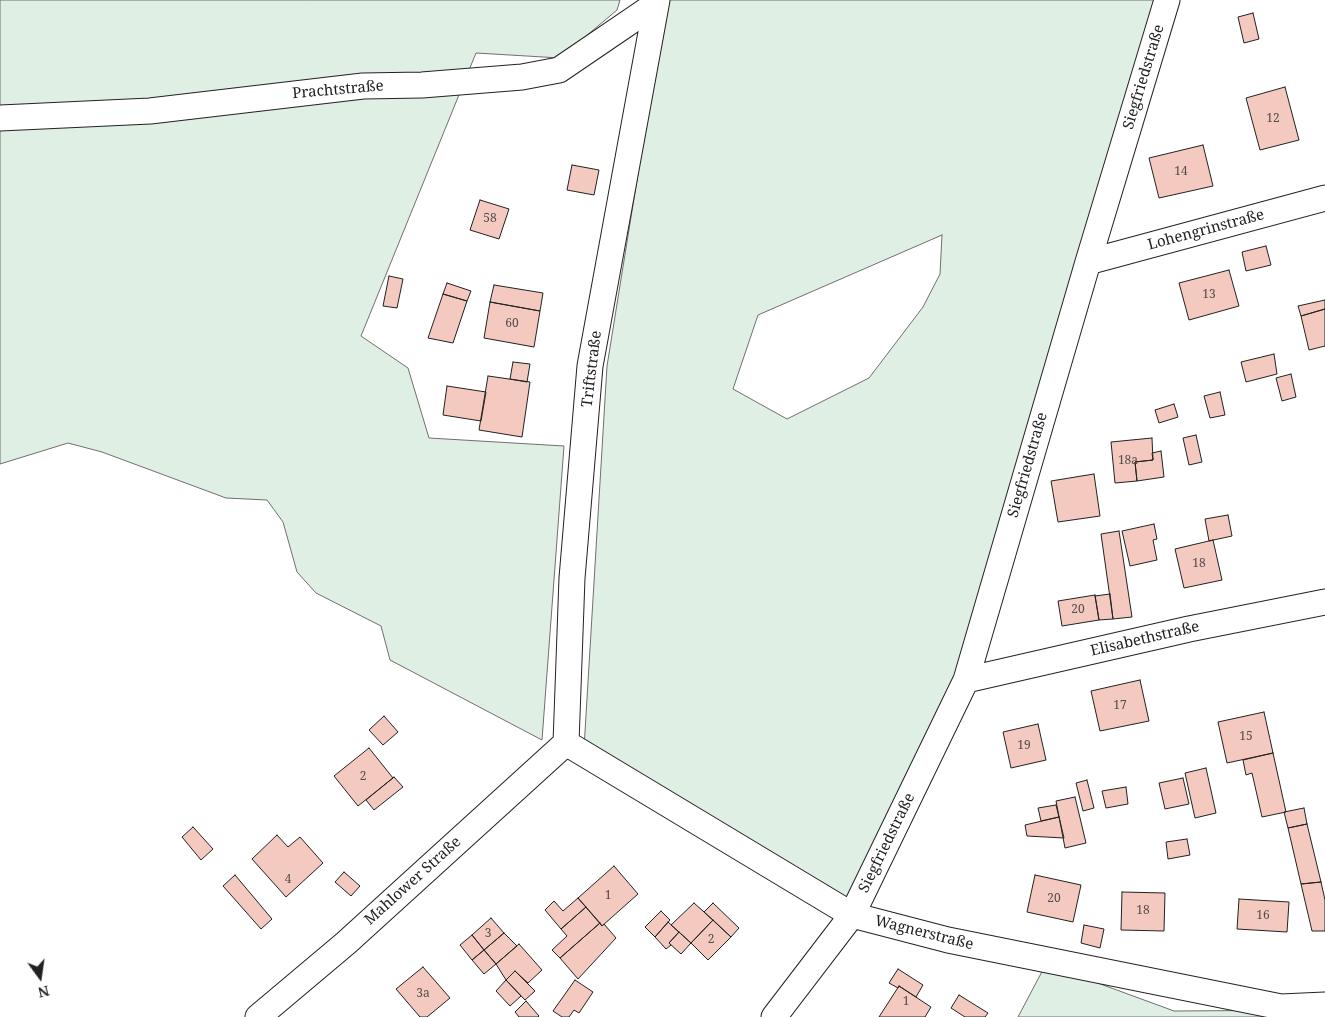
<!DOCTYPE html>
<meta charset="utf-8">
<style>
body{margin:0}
#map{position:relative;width:1325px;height:1017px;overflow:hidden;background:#fff;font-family:"Noto Serif",serif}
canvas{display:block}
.north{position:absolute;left:15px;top:952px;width:50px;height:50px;-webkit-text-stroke:4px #fff;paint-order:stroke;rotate:166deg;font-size:14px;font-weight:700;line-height:20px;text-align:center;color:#222}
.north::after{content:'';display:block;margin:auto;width:18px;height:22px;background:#222;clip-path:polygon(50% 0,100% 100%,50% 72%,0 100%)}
</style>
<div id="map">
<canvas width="1325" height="1017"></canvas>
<div class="north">N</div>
</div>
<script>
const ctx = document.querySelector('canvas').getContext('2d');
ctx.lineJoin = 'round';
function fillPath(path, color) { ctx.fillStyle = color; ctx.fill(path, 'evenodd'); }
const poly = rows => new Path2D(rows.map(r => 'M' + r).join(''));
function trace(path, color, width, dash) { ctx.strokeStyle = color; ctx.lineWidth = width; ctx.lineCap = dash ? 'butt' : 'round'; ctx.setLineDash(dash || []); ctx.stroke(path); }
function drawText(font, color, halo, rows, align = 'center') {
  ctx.font = font + ' "Noto Serif",serif'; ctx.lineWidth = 4; ctx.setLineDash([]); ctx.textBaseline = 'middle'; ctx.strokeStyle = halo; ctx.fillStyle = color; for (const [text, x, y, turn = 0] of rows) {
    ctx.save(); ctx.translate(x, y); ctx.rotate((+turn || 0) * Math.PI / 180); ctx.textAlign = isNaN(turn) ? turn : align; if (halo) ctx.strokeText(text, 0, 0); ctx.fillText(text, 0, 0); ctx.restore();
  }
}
const green = poly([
 [0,0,620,0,617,10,560,58,476,53,361,336,408,368,429,438,564,446,542,740,390,660,381,626,316,593,297,572,283,522,267,500,226,498,102,452,68,443,0,464,0,0],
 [666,0,1167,0,966,680,852,915,583,765,607,366,666,0],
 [942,235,940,274,923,307,869,378,787,419,733,389,758,315,942,235],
 [1046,964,1174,1011,1325,1010,1325,1017,1018,1017,1046,964]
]);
fillPath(green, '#e0efe3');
trace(green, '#6f6f6f', 1);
const building = poly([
 [1253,13,1259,39,1244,43,1238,17,1253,13],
 [1285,87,1299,140,1260,150,1246,98,1285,87],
 [1203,145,1213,186,1159,198,1149,158,1203,145],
 [572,165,599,170,594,195,567,190,572,165],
 [480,200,509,209,499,239,470,230,480,200],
 [1266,246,1271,265,1246,271,1242,252,1266,246],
 [1229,270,1239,306,1189,320,1179,283,1229,270],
 [389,276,403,279,397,308,383,306,389,276],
 [447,283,471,291,467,301,443,294,447,283],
 [494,285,543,293,540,311,490,302,494,285],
 [443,294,467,301,453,343,428,338,443,294],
 [1325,300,1325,309,1301,316,1298,306,1325,300],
 [490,302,540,311,534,347,484,338,490,302],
 [1325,309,1325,346,1309,350,1301,316,1325,309],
 [1274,354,1277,374,1246,382,1241,362,1274,354],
 [513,362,530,364,527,382,510,379,513,362],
 [1291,374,1296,397,1282,401,1276,378,1291,374],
 [488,376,530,382,522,437,479,430,488,376],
 [447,386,486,392,481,421,443,415,447,386],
 [1220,392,1225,415,1210,418,1204,396,1220,392],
 [1174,404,1178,417,1159,423,1155,410,1174,404],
 [1196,435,1202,462,1189,465,1183,438,1196,435],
 [1152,438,1153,460,1135,462,1137,481,1115,483,1111,442,1152,438],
 [1161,451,1164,477,1137,481,1135,462,1153,460,1152,453,1161,451],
 [1094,474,1100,516,1058,522,1051,481,1094,474],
 [1228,515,1232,536,1209,541,1205,519,1228,515],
 [1154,524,1157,539,1153,540,1157,560,1130,566,1122,531,1154,524],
 [1119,531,1132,617,1113,619,1101,534,1119,531],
 [1213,540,1222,580,1184,588,1175,549,1213,540],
 [1110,594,1113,619,1099,620,1095,596,1110,594],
 [1095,595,1099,620,1062,626,1058,601,1095,595],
 [1140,680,1149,721,1100,731,1091,691,1140,680],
 [1264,712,1273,753,1227,763,1218,722,1264,712],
 [384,716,398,732,383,745,369,730,384,716],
 [1038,724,1046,760,1011,768,1003,732,1038,724],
 [369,748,393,778,358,806,334,776,369,748],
 [1273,753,1286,812,1262,817,1252,773,1246,775,1243,760,1273,753],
 [1206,768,1216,813,1195,818,1185,773,1206,768],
 [394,777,403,787,374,810,366,800,394,777],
 [1183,778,1189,804,1165,809,1159,783,1183,778],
 [1087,780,1094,808,1083,811,1076,783,1087,780],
 [1126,787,1128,804,1106,808,1102,791,1126,787],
 [1075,797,1086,843,1065,848,1056,801,1075,797],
 [1056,805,1059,817,1041,821,1038,808,1056,805],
 [1304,808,1307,824,1288,828,1284,812,1304,808],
 [1059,817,1064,838,1027,836,1025,825,1059,817],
 [1307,824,1321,882,1301,884,1288,828,1307,824],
 [193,827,213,849,201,860,182,837,193,827],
 [277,835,288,847,300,837,323,863,286,897,252,859,277,835],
 [1187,839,1190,855,1168,859,1166,842,1187,839],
 [614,866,638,894,602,926,578,898,614,866],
 [344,872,360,886,351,896,335,882,344,872],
 [235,875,272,919,261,929,223,886,235,875],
 [1035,875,1081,885,1073,922,1027,912,1035,875],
 [1321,882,1325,900,1325,931,1312,931,1301,884,1321,882],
 [1122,892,1165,893,1164,931,1121,930,1122,892],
 [578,898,586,907,561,929,545,910,554,901,563,911,578,898],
 [1239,899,1289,902,1287,932,1237,929,1239,899],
 [694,903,713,920,691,943,671,925,694,903],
 [713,903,739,928,731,937,704,912,713,903],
 [586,907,600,923,560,958,552,950,567,936,561,929,586,907],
 [661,911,670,920,655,937,645,927,661,911],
 [491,918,504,933,484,950,472,935,491,918],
 [713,920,731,937,708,960,691,943,713,920],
 [668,922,679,932,669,943,671,945,666,949,655,937,668,922],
 [600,923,602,926,604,924,616,938,578,979,560,958,600,923],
 [1084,925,1104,929,1100,948,1081,943,1084,925],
 [679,932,691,943,681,954,669,943,679,932],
 [504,933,517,946,496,964,484,950,504,933],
 [472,935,484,950,472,960,460,945,472,935],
 [519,944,542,970,528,983,515,971,506,980,496,964,519,944],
 [484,950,496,964,484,974,472,960,484,950],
 [423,967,450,998,427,1017,420,1017,396,989,423,967],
 [898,969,923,985,916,997,899,986,898,988,889,983,898,969],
 [515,971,535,991,525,1000,506,980,515,971],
 [506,980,521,996,510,1006,496,991,506,980],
 [575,980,593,992,579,1013,574,1010,569,1017,562,1017,553,1011,575,980],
 [899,986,931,1007,925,1017,879,1017,899,986],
 [959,995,988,1013,985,1017,965,1017,951,1008,959,995],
 [526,1001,539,1016,538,1017,519,1017,515,1012,526,1001]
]);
fillPath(building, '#f3c9c0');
trace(building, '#222', 1);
const minor = poly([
 [0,118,150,111,363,86,422,85,522,77,559,70,656,4],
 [1088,262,1325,198],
 [966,680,1189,629,1325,602],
 [566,743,852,915,948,940,1281,1007,1325,1005],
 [566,743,572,578,590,366,657,0],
 [258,1017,346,943,566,743],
 [774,1017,852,915,966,680,1088,262,1167,0]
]);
trace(minor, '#222', 27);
trace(minor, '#fff', 25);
drawText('12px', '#564c4a', null, [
 ["12",1273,119],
 ["14",1181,172],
 ["58",490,219],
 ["13",1209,295],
 ["60",512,324],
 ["18a",1128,461],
 ["18",1199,564],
 ["20",1078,610],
 ["17",1120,706],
 ["15",1246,737],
 ["19",1024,746],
 ["2",363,777],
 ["4",288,880],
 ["1",608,896],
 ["20",1054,899],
 ["18",1143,911],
 ["16",1263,916],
 ["3",488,934],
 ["2",711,940],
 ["3a",423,994],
 ["1",906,1002]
]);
drawText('15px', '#222', '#fff', [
 ["Siegfriedstraße",1144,77,-73],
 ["Prachtstraße",338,90,-5],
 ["Lohengrinstraße",1206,230,-15],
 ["Triftstraße",592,369,-83],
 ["Siegfriedstraße",1028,465,-74],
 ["Elisabethstraße",1145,639,-13],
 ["Siegfriedstraße",887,843,-64],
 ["Mahlower Straße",413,881,-42],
 ["Wagnerstraße",924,933,14]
]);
</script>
